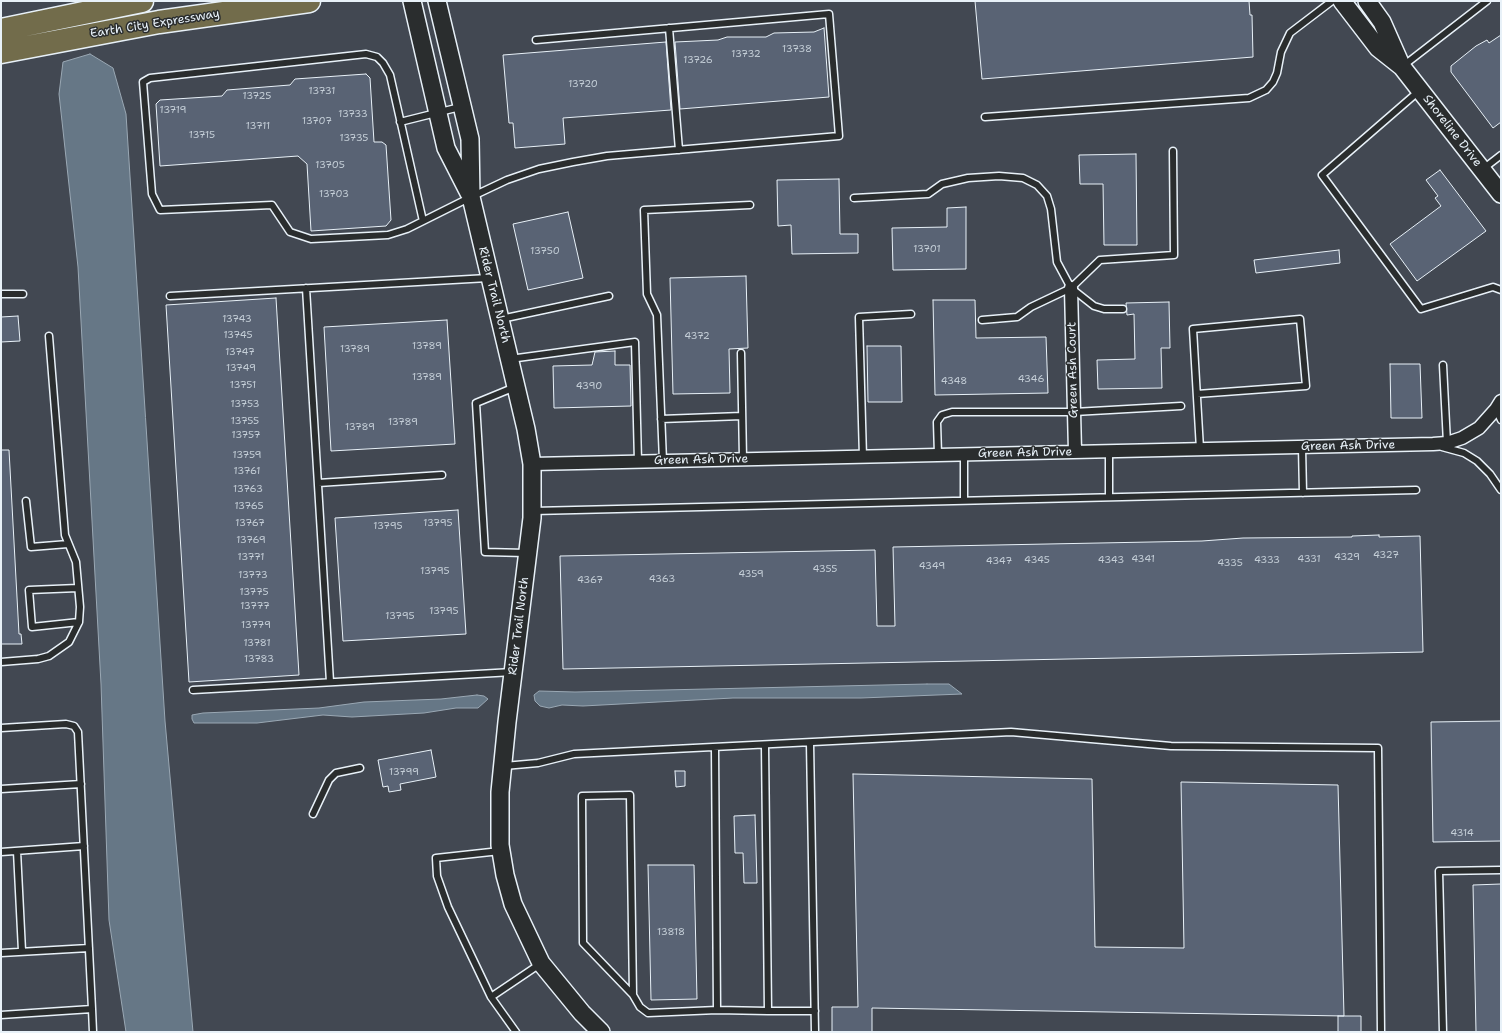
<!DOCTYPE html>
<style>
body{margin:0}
#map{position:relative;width:1502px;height:1033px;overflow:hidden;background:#383d43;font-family:"Shantell Sans",sans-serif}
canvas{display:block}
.frame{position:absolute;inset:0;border:2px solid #e8f1f8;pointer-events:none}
</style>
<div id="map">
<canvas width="1502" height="1033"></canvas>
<div class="frame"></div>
</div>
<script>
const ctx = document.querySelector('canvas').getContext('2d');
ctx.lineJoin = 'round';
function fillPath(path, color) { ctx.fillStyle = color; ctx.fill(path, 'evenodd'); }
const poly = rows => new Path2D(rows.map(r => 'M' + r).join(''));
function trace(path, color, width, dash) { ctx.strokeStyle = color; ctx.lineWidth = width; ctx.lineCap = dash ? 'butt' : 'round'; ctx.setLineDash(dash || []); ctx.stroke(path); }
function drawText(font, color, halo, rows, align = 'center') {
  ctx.font = font + ' "Shantell Sans",sans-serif'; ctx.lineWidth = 3; ctx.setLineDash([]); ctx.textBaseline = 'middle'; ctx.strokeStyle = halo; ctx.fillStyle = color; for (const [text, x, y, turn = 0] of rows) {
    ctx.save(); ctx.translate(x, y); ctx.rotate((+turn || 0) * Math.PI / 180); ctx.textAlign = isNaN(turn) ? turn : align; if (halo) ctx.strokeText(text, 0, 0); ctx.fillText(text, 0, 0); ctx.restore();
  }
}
fillPath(poly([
 [1,1,1501,1,1501,1032,1,1032]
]), '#424852');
const water = poly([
 [90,54,113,68,126,114,165,721,193,1032,126,1032,109,920,101,684,78,267,59,94,63,62,90,54],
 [927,684,949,684,962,694,861,698,733,698,583,706,562,705,549,708,540,706,535,701,534,695,539,691,575,692,927,684],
 [477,695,484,696,488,699,478,708,456,708,424,713,352,717,323,715,257,723,194,723,192,719,192,715,203,713,319,708,364,702,441,699,477,695]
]);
fillPath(water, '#667786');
trace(water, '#9aa8b4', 1);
const building = poly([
 [975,1,1249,1,1250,15,1252,15,1253,57,982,79,975,1],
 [824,28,829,97,680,109,675,42,718,40,727,37,766,37,774,33,814,32,824,28],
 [1501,35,1501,122,1493,128,1451,72,1451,66,1476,46,1487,40,1489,43,1501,35],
 [666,42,671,110,563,118,565,144,515,148,513,123,509,123,503,55,666,42],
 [366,74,370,78,374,142,382,142,386,145,391,220,386,226,311,231,307,164,298,156,160,166,156,104,160,100,222,96,227,90,290,85,295,79,366,74],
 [1136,154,1137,245,1104,245,1103,184,1080,184,1079,155,1136,154],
 [1440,170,1486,231,1417,281,1390,244,1441,206,1435,198,1438,196,1426,180,1440,170],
 [839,179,840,234,858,234,858,253,792,254,791,225,778,226,777,180,839,179],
 [966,207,966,269,893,270,892,228,947,227,947,208,966,207],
 [568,212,583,278,528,290,513,224,568,212],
 [1339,250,1340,263,1256,273,1254,260,1339,250],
 [746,276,748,348,729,349,730,393,673,394,670,278,746,276],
 [276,298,299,675,189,682,166,305,276,298],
 [933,300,975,300,976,338,1046,337,1048,393,935,395,933,300],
 [1169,302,1170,348,1161,348,1162,388,1098,389,1097,360,1135,359,1134,314,1127,315,1126,303,1169,302],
 [18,316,20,341,1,342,1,317,18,316],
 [447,320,455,444,331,451,324,327,447,320],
 [867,346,901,346,902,402,868,402,867,346],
 [615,351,615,365,630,365,631,406,554,408,553,366,592,365,595,352,615,351],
 [1390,364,1420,364,1422,418,1391,418,1390,364],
 [1,450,9,450,19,634,21,634,22,644,1,644,1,450],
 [458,510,466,634,343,641,335,518,458,510],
 [1379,535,1379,537,1420,536,1423,652,563,669,560,556,875,550,877,626,895,626,893,547,1202,541,1243,538,1352,537,1352,536,1379,535],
 [1501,721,1501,841,1433,842,1431,722,1501,721],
 [431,750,436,777,400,784,401,790,389,792,388,786,383,787,378,760,431,750],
 [675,771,685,771,685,786,676,787,675,771],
 [853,774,1092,779,1095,947,1184,948,1181,782,1338,785,1344,1016,872,1008,872,1032,832,1032,832,1007,858,1007,853,774],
 [755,815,757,883,744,883,743,853,735,853,734,816,755,815],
 [648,865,694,865,697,999,651,1000,648,865],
 [1501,884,1501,1032,1476,1032,1473,885,1501,884],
 [1338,1016,1361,1016,1361,1032,1338,1032,1338,1016]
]);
fillPath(building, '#596374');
trace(building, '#e8f1f8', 1);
const lane = poly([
 [669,28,679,150],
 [1403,66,1487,1],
 [1419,91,1322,175,1421,309,1493,287,1501,290],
 [985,117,1249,98,1266,90,1273,82,1277,73,1281,52,1290,33,1332,1],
 [400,122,460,107],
 [1483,169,1501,155],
 [854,198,928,194,942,184,968,178,999,176,1023,178,1037,185,1047,196,1051,209,1057,262,1071,288,1094,306,1104,309,1123,309],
 [423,221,390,75,383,63,377,57,366,54,150,78,143,82,152,194,160,210,272,205,290,232,311,239,388,235,407,229,471,197,507,180,539,169,573,162,607,156,839,136,829,14,536,40],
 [306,288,330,682],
 [1,294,23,294],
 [170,296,488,278],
 [501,319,609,296],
 [982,320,1017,317,1031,307,1071,288,1100,260,1174,255,1173,151],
 [741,353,743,459],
 [510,359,635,342,638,462],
 [1443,365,1447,443],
 [515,387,476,403,485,552,526,553],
 [1197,394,1306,386,1300,319,1193,329,1200,449],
 [1496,409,1501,420],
 [661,419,742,416],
 [1302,447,1303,493],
 [1442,447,1464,453,1477,461,1490,474,1501,490],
 [1109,451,1109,497],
 [938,455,937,422,942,415,952,412,1074,412,1181,406],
 [964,455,964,500],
 [863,457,859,317,911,314],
 [663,461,657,315,647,294,644,210,750,205],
 [318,483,442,475],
 [26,501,31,547,68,544],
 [533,511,1416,490],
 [78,588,29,590,32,627,79,622],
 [1,662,38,659,49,656,69,642,79,622,80,607,76,562,65,535,49,336],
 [193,690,513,672],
 [1,728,66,724,74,726,78,732,92,1009,1,1015],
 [810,743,815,1032],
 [765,746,768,1011,815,1011],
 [504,766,538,763,574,754,1011,732,1171,746,1378,748,1381,1032],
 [1,789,81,784],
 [313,814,329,780,336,773,360,768],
 [17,851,22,951],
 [500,851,436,858,437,876,448,907,491,997,516,1032],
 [1,852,84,846],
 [1,953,89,948],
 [633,995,583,943,582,796,630,795,633,995,640,1007,648,1013,717,1010,715,749],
 [491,997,540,964],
 [92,1009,93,1032],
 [717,1010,768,1011],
 [1443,1032,1439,871,1501,870]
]);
const street = poly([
 [1071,288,1075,452],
 [532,464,1433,444,1447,443,1462,438,1479,428,1496,409,1501,401]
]);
const secondary = poly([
 [412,1,446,148,469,193],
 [437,1,470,139,471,197,526,429,532,464,532,518,507,722,500,792,500,845,505,875,513,904,541,963,582,1013,601,1032],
 [1342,1,1378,48,1402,67,1501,194],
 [1367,1,1382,22,1401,65]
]);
const highway = poly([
 [1,30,142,1],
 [1,52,159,22,309,1]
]);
trace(lane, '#e8f1f8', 9);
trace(street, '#e8f1f8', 15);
trace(secondary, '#e8f1f8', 20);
trace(highway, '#e8f1f8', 25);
trace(lane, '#2a2d2e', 6);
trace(street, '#2a2d2e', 12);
trace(secondary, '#2a2d2e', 17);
trace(highway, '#726c4b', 22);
drawText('10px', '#c4ced7', null, [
 ["13738",797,49],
 ["13732",746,54],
 ["13726",698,60],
 ["13720",583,84],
 ["13731",322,91],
 ["13725",257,96],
 ["13719",173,110],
 ["13733",353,114],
 ["13707",317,121],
 ["13711",258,126],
 ["13715",202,135],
 ["13735",354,138],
 ["13705",330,165],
 ["13703",334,194],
 ["13701",927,249],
 ["13750",545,251],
 ["13743",237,319],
 ["13745",238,335],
 ["4372",697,336],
 ["13789",427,346],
 ["13789",355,349],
 ["13747",240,352],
 ["13749",241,368],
 ["13789",427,377],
 ["4346",1031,379],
 ["4348",954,381],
 ["13751",243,385],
 ["4390",589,386],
 ["13753",245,404],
 ["13755",245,421],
 ["13789",403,422],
 ["13789",360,427],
 ["13757",246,435],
 ["13759",247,455],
 ["13761",247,471],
 ["13763",248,489],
 ["13765",249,506],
 ["13767",250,523],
 ["13795",438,523],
 ["13795",388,526],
 ["13769",251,540],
 ["4327",1386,555],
 ["13771",251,557],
 ["4329",1347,557],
 ["4341",1143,559],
 ["4331",1309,559],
 ["4345",1037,560],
 ["4343",1111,560],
 ["4333",1267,560],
 ["4347",999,561],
 ["4335",1230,563],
 ["4349",932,566],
 ["4355",825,569],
 ["13795",435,571],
 ["4359",751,574],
 ["13773",253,575],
 ["4363",662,579],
 ["4367",590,580],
 ["13775",254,592],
 ["13777",255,606],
 ["13795",444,611],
 ["13795",400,616],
 ["13779",256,625],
 ["13781",257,643],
 ["13783",259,659],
 ["13799",404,772],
 ["4314",1462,833],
 ["13818",671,932]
]);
drawText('12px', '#e8f1f8', '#2a2d2e', [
 ["Earth City Expressway",155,24,-9],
 ["Shoreline Drive",1452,131,52],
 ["Rider Trail North",494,295,76],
 ["Green Ash Court",1073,370,-91],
 ["Green Ash Drive",1348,446,-1],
 ["Green Ash Drive",1025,453,-1],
 ["Green Ash Drive",701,460,-1],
 ["Rider Trail North",519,626,-83]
]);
</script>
